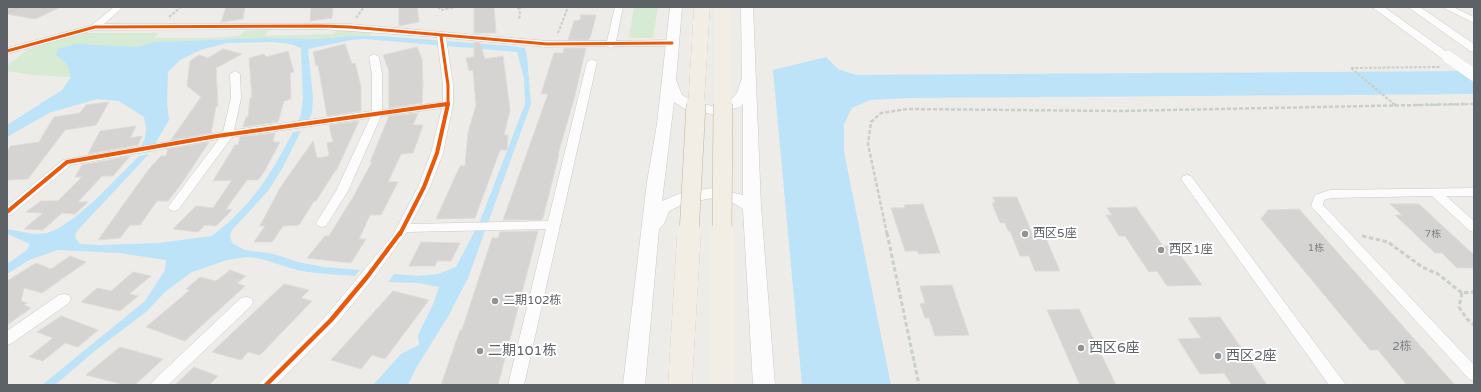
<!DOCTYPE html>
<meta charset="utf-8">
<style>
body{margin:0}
#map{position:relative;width:1481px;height:392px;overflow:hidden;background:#eeece8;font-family:"Varela Round",sans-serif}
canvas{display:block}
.frame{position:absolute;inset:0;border:8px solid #5d6267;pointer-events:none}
</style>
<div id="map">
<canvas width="1481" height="392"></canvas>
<div class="frame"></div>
</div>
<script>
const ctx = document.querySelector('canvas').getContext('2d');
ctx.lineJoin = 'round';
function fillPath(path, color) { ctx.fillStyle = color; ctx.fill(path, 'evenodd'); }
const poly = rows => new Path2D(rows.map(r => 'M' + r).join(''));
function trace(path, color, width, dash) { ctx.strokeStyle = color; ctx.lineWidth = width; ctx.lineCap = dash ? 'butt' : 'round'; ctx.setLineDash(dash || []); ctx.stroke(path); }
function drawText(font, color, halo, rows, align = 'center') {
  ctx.font = font + ' "Varela Round","Noto Sans SC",sans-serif'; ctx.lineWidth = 4; ctx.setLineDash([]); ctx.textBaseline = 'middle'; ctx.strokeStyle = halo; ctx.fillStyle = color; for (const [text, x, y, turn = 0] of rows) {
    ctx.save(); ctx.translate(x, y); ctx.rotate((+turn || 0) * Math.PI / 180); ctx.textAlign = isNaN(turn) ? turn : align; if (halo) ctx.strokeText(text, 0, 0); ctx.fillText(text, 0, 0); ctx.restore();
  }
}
fillPath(poly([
 [634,7,658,7,653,38,629,38],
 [340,28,373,32,369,36,332,39,264,38,155,42,137,47,119,47,67,64,71,77,33,75,7,71,7,66,27,50,52,42,86,33,158,33,154,38,213,38,239,36,245,31,269,30,265,36,334,34]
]), '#d7ead3');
fillPath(poly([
 [353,36,382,36,511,46,525,48,527,56,531,104,468,278,449,315,416,368,408,385,373,385,401,354,419,345,418,335,434,302,439,287,419,283,388,282,394,274,418,276,438,274,456,267,480,221,525,104,524,78,517,52,365,39,351,40,308,49,313,97,312,113,308,121,298,122,301,115,303,99,301,48,291,44,273,42,227,43,200,50,180,60,168,72,167,103,169,120,155,144,141,146,145,138,146,129,144,117,119,101,97,99,49,113,7,137,7,125,62,90,71,77,67,64,56,55,58,49,76,44,137,47,155,42,264,38,319,39],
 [826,57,838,69,856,75,1474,71,1474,94,908,98,870,100,852,108,844,124,844,152,891,385,802,385,773,70],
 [301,131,283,167,268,191,232,230,230,235,231,240,233,244,245,250,274,254,298,262,324,267,360,270,355,276,315,273,297,270,258,258,248,257,227,260,192,272,166,291,146,312,96,350,55,385,42,385,145,301,165,270,166,260,119,253,58,250,29,260,7,274,7,264,27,250,30,244,7,234,7,229,34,234,47,233,57,229,74,218,95,200,139,156,149,154,77,231,75,235,76,239,80,244,99,245,158,243,212,236,229,222,247,204,262,185,275,165,293,132]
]), '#bce3f8');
const building = poly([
 [7,7,61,7,35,19,7,14,7,7],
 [226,7,245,7,243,19,221,22,226,7],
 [311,7,333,7,332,18,310,21,311,7],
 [399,7,417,7,419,22,399,26,399,7],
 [474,7,494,7,496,33,474,33,474,7],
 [581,15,596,15,590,38,588,40,568,40,574,21,580,20,581,15],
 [474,42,480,43,485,59,503,56,510,110,504,135,508,135,507,150,500,150,475,218,436,219,460,166,465,166,468,133,476,105,473,70,469,71,466,58,474,57,474,42],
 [345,44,352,64,355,63,361,87,361,111,327,116,318,65,316,66,313,52,345,44],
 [417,47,422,59,423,84,422,103,389,108,389,71,383,55,417,47],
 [564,48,586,48,574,99,558,154,559,154,543,218,541,220,503,220,548,94,541,94,554,53,563,53,564,48],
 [223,49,242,54,216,68,218,106,216,106,211,133,171,140,201,97,187,86,190,61,199,55,208,58,223,49],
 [288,51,294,72,290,73,291,99,284,101,278,122,243,127,246,117,248,117,250,98,252,97,249,58,264,54,266,57,288,51],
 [109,102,96,125,65,130,28,179,7,180,7,151,11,146,39,142,54,117,80,113,86,105,109,102],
 [418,113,413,125,423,125,413,153,401,154,388,182,398,182,381,215,370,215,359,239,366,239,351,263,307,258,325,236,329,236,352,199,372,162,370,162,389,116,418,113],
 [359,121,336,171,335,171,316,201,314,201,299,225,283,226,272,242,254,242,265,226,260,226,280,188,313,141,317,158,329,156,327,143,333,142,329,125,359,121],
 [136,126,130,138,142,136,138,145,88,154,100,131,136,126],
 [275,133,273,142,280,142,264,172,258,180,247,180,226,209,232,210,216,226,205,225,198,232,173,229,196,206,213,208,232,180,213,181,235,145,238,145,240,137,275,133],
 [209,142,182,183,168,201,157,201,140,225,130,225,120,238,98,240,149,169,161,156,166,156,168,149,209,142],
 [130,156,113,176,102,176,78,202,88,202,75,214,62,213,43,230,24,229,43,213,26,212,41,201,58,201,82,177,75,177,82,165,130,156],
 [993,197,1017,197,1033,236,1045,236,1060,271,1035,271,1029,256,1020,256,1010,231,1008,231,1005,223,1000,223,992,203,995,203,993,197],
 [923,204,940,253,919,254,917,251,905,251,891,208,905,208,904,205,923,204],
 [1390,204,1419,204,1474,255,1474,268,1457,268,1442,253,1435,253,1395,215,1402,215,1390,204],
 [1136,207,1163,246,1174,246,1202,285,1167,286,1157,271,1149,272,1125,236,1119,236,1106,215,1112,215,1107,208,1136,207],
 [1299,209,1307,218,1455,385,1407,385,1378,350,1370,350,1261,219,1268,210,1299,209],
 [538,231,498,385,441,385,460,330,462,330,492,238,498,238,500,232,538,231],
 [421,242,460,243,451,261,437,261,435,266,409,266,421,242],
 [70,256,86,262,42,293,24,288,21,301,27,303,24,305,31,308,7,325,7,281,36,263,51,269,70,256],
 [230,270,246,276,237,283,245,286,185,341,146,327,190,290,186,289,200,277,216,281,230,270],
 [133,272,151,276,129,294,138,296,120,311,81,302,97,288,111,291,133,272],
 [284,284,309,290,301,298,312,301,260,355,248,352,241,360,212,352,284,284],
 [952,285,969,335,935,336,929,318,925,318,920,304,925,303,920,286,952,285],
 [393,291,429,300,385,359,372,355,361,369,331,360,393,291],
 [1079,309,1116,385,1080,385,1047,310,1079,309],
 [61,316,98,330,78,347,65,343,43,361,29,357,53,338,37,332,61,316],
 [1220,317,1267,385,1232,385,1224,373,1200,374,1178,339,1201,338,1188,318,1220,317],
 [120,347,163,359,135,385,125,385,86,375,120,347],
 [194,367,218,376,209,385,175,385,194,367]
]);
fillPath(building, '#d5d4d2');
trace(building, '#dedbd7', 1);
const minor = poly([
 [114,7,123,7,104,24,350,24,547,41,607,41,615,7,623,7,616,41,672,40,677,43,672,46,615,46,611,48,607,46,547,47,446,38,453,85,453,104,443,153,430,187,411,224,548,221,587,62,592,59,597,62,524,385,508,385,546,229,407,232,372,280,336,324,276,385,258,385,261,381,326,316,393,235,418,187,431,153,442,108,381,116,348,191,326,226,322,227,318,226,316,223,336,191,370,118,232,137,178,210,174,211,170,210,168,207,219,139,71,165,11,215,7,216,7,206,63,160,223,132,231,98,230,74,235,71,240,74,241,98,234,130,372,111,372,74,369,57,374,54,379,57,382,74,382,110,443,102,443,85,437,37,321,29,95,30,7,54,7,48,92,25,114,7],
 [1442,7,1453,7,1474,17,1474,23,1442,7],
 [1187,175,1191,176,1346,385,1329,385,1181,179,1183,176,1187,175],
 [1474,188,1474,196,1446,196,1474,221,1474,232,1470,231,1432,196,1331,198,1324,200,1323,205,1474,365,1474,381,1469,379,1311,206,1315,195,1330,190,1474,188],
 [64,294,69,295,71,299,69,303,12,343,7,345,7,331,59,295,64,294],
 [246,297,251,298,253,302,251,306,168,385,150,385,153,381,241,298,246,297]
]);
const tertiary = poly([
 [1372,7,1384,7,1454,57,1452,60,1444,60,1372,7],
 [1408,7,1420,7,1474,44,1474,52,1470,51,1408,7]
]);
const secondary = poly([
 [670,7,682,7,676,80,682,95,694,102,712,106,730,101,737,93,742,78,741,7,753,7,761,207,775,385,753,385,743,209,735,204,713,198,685,203,669,211,664,224,659,229,645,385,623,385,647,182,657,124,670,7],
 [674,102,685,109,712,114,740,107,743,104,743,195,713,188,681,193,662,201,674,102]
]);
trace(minor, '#c9c9c9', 1);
trace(tertiary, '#c9c9c9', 1);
trace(secondary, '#cacaca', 1);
trace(poly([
 [438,7,441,10,456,7],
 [518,7,520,13,519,20],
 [519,8,526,7],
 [7,13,21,7],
 [169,17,181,7],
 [356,18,364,7],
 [558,33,568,7],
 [1351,68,1440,67],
 [1351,68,1395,105],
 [1416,105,1474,104]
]), '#c9cfcb', 2, [3, 1.5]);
trace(poly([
 [1394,104,1396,106],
 [887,234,868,144,871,122,881,113,907,109,1121,111,1467,104]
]), '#c9cfcb', 2.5, [4, 2]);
trace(poly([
 [887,233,919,385],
 [1362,236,1388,242,1422,267,1438,274,1462,293,1474,292],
 [1462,293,1459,307,1467,319,1474,325]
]), '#c9cfcb', 3, [4.5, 2.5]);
fillPath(minor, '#fcfcfc');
fillPath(tertiary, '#fcfcfc');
fillPath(secondary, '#fcfcfc');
const tertiaryBridge = poly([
 [1448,57,1474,75]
]);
const trunkBridgeFar2 = poly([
 [696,105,702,7],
 [723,105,723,7]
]);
const trunkBridgeFar1 = poly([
 [689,234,696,104],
 [722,234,723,104]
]);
const trunkBridge = poly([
 [680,385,689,233],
 [722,385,722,233]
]);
trace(tertiaryBridge, '#c9c9c9', 12, []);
trace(trunkBridgeFar2, '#c6b394', 16, []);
trace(trunkBridgeFar1, '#c6b394', 20, []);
trace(trunkBridge, '#c6b394', 24, []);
trace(tertiaryBridge, '#fcfcfc', 12);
trace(trunkBridgeFar2, '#f2eee6', 16);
trace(trunkBridgeFar1, '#f2eee6', 19);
trace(trunkBridge, '#f2eee6', 24);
trace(poly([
 [441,36,448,85,448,105],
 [7,51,95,27,321,26,350,27,547,44,672,43],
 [440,105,448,104]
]), '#e8590c', 3);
trace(poly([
 [7,212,67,162,217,136,447,104],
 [400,234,424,187,437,153,448,104]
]), '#e8590c', 4);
trace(poly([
 [266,385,331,320,367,277,400,233]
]), '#e8590c', 4.5);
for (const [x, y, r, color] of [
 [1025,234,4,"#909294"],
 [1161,250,4,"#909294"],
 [495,301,4,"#909294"],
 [1081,348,4,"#909294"],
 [480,351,4,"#909294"],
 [1218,356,4,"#909294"]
]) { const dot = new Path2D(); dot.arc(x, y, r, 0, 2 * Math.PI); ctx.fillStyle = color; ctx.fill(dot); trace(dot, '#fff', 1.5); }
drawText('10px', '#7c8083', null, [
 ["7栋",1433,234],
 ["1栋",1316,248]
]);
drawText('12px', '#5d6267', '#fff', [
 ["西区5座",1033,234],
 ["西区1座",1169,250],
 ["二期102栋",503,301]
], 'left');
drawText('12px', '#7c8083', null, [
 ["2栋",1402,347]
]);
drawText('14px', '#5d6267', '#fff', [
 ["西区6座",1089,348],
 ["二期101栋",488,351],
 ["西区2座",1226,356]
], 'left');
</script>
